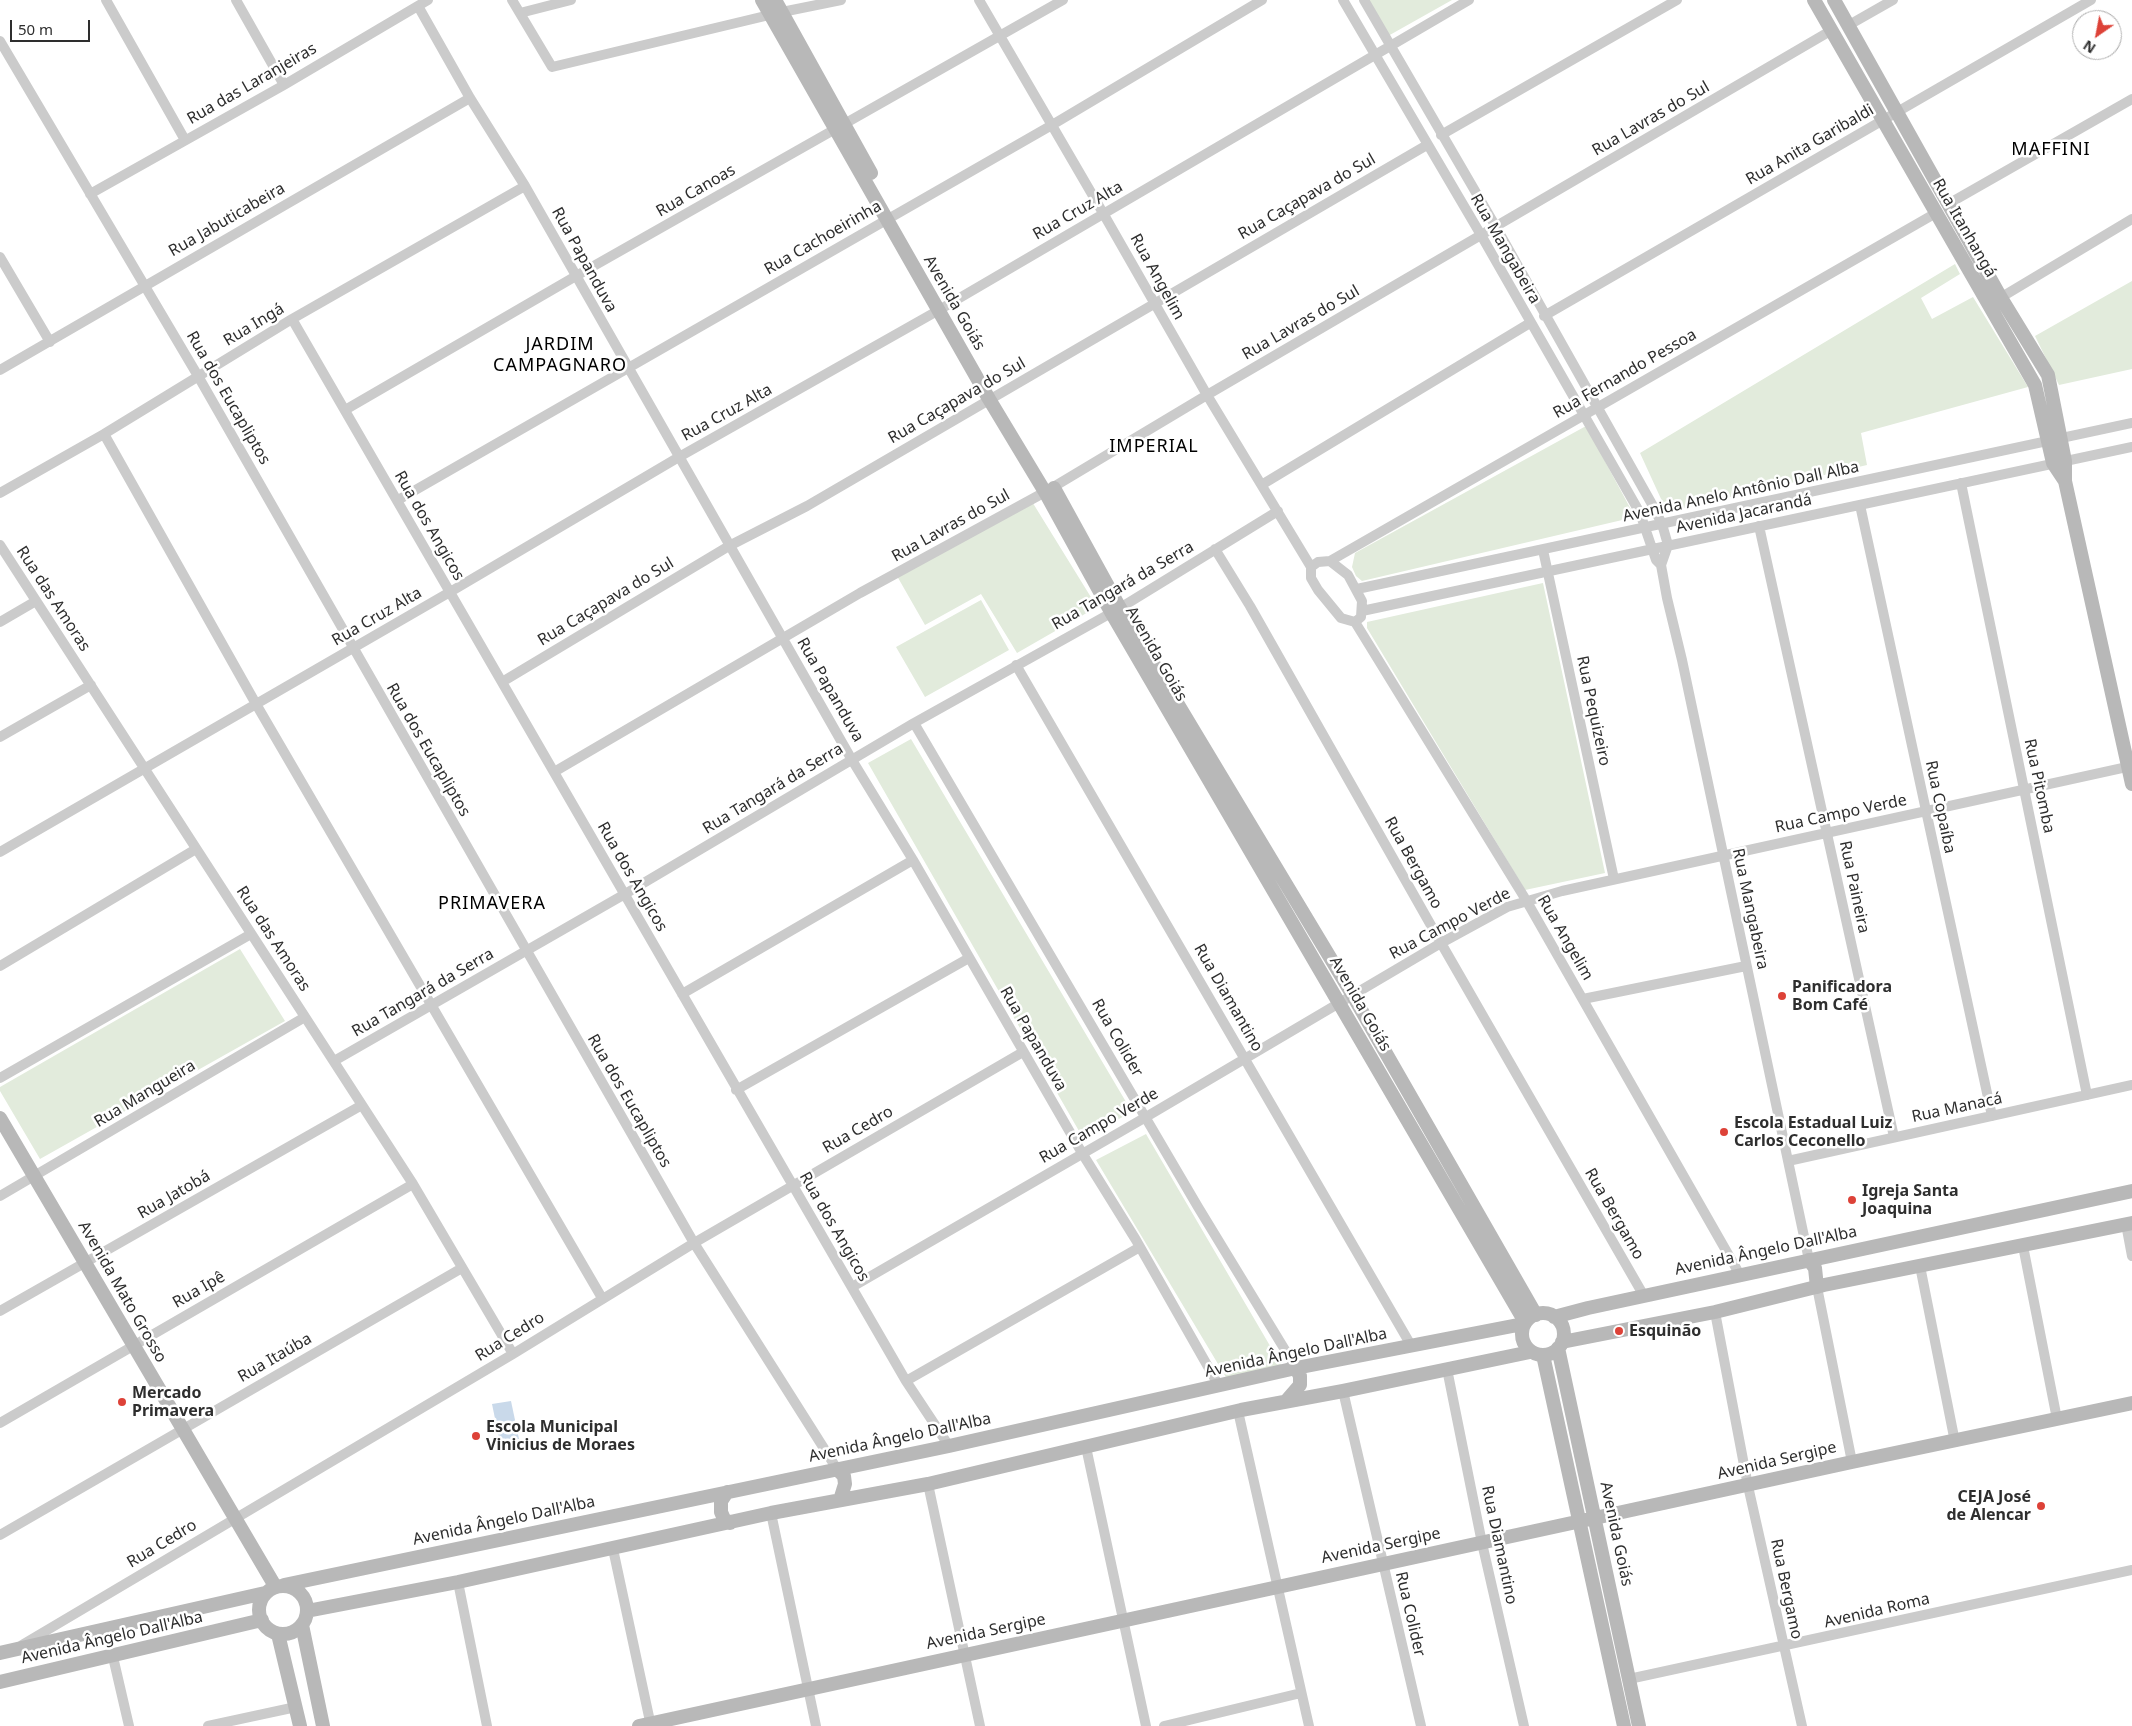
<!DOCTYPE html>
<meta charset="utf-8">
<style>
body{margin:0}
#map{position:relative;width:2132px;height:1726px;overflow:hidden;background:#fff;font-family:"Noto Sans",sans-serif}
canvas{display:block}
.north{position:absolute;left:2072px;top:10px;width:50px;height:50px;box-sizing:border-box;background:#fff;border:1px solid #ababab;border-radius:50%;rotate:213deg;font-size:14px;font-weight:700;line-height:20px;text-align:center;color:#2e2e2e}
.north::after{content:'';display:block;margin:auto;width:18px;height:22px;background:#dd4238;clip-path:polygon(50% 0,100% 100%,50% 72%,0 100%)}
.scale{position:absolute;left:10px;top:20px;width:80px;height:22px;box-sizing:border-box;border:2px solid #2e2e2e;border-top:0;padding-left:6px;font-size:15px;line-height:18px;white-space:nowrap;color:#2e2e2e;-webkit-text-stroke:4px #fff;paint-order:stroke}
</style>
<div id="map">
<canvas width="2132" height="1726"></canvas>
<div class="north">N</div>
<div class="scale">50 m</div>
</div>
<script>
const ctx = document.querySelector('canvas').getContext('2d');
ctx.lineJoin = 'round';
function fillPath(path, color) { ctx.fillStyle = color; ctx.fill(path, 'evenodd'); }
const poly = rows => new Path2D(rows.map(r => 'M' + r).join(''));
function trace(path, color, width, dash) { ctx.strokeStyle = color; ctx.lineWidth = width; ctx.lineCap = dash ? 'butt' : 'round'; ctx.setLineDash(dash || []); ctx.stroke(path); }
function drawText(font, color, halo, rows, align = 'center') {
  ctx.font = font + ' "Noto Sans",sans-serif'; ctx.lineWidth = 5; ctx.setLineDash([]); ctx.textBaseline = 'middle'; ctx.strokeStyle = halo; ctx.fillStyle = color; for (const [text, x, y, turn = 0] of rows) {
    ctx.save(); ctx.translate(x, y); ctx.rotate((+turn || 0) * Math.PI / 180); ctx.textAlign = isNaN(turn) ? turn : align; if (halo) ctx.strokeText(text, 0, 0); ctx.fillText(text, 0, 0); ctx.restore();
  }
}
fillPath(poly([
 [1367,0,1452,0,1388,36],
 [1955,264,1960,274,1921,298,1932,319,1973,297,2028,387,1861,433,1867,465,1667,512,1640,453],
 [2132,281,2132,369,2059,385,2035,336],
 [1586,426,1635,517,1362,581,1356,576,1352,567,1355,553],
 [1031,500,1097,607,1017,653,981,594,925,625,897,576],
 [1543,583,1605,873,1525,890,1367,628,1367,622],
 [981,600,1009,650,925,697,896,647],
 [911,739,1132,1112,1083,1138,868,763],
 [240,949,285,1021,40,1159,0,1091,0,1087],
 [1146,1134,1283,1368,1227,1379,1096,1160]
]), '#e2ebdc');
fillPath(poly([
 [511,1401,519,1439,500,1443,492,1404]
]), '#c9d9ea');
trace(poly([
 [106,0,185,140],
 [236,0,284,85],
 [512,0,552,67,782,12,841,0],
 [979,0,1103,213,1207,395,1311,567],
 [1343,0,1481,235,1640,513,1656,560,1661,565],
 [1364,0,1496,227,1653,506,1662,524,1668,545,1661,565],
 [418,6,470,98,525,186,852,760,913,860,1082,1153,1136,1240,1219,1386],
 [520,13,571,0],
 [1849,25,1893,0],
 [0,41,198,376,694,1243,837,1469],
 [1441,135,1677,0],
 [90,194,284,85,428,0],
 [1948,204,2132,99],
 [0,257,50,342],
 [1995,301,2132,219],
 [1544,316,2091,0],
 [292,319,906,1381,949,1446],
 [0,370,470,98],
 [345,410,576,276,1063,0],
 [104,434,256,704,602,1298],
 [1961,483,2087,1095],
 [1263,484,1530,323],
 [0,493,104,434,292,319,525,186],
 [398,500,1052,125,1262,0],
 [1860,505,1992,1116],
 [1759,526,1894,1137],
 [0,545,413,1184,513,1354],
 [1215,549,1250,606,1441,943,1644,1296],
 [1543,550,1614,879],
 [1330,561,1936,213],
 [1330,561,1348,575,1362,601,1361,617,1355,622,1341,618,1318,590,1311,578,1311,567,1318,562,1330,561],
 [1661,565,1667,598,1682,660,1809,1260],
 [1357,589,2132,423],
 [1362,611,2132,447],
 [0,622,36,601],
 [1355,622,1526,900,1740,1275],
 [1016,665,1412,1347],
 [502,682,729,546,807,506,1427,145],
 [914,723,1198,1207,1296,1368],
 [0,737,91,685],
 [554,772,860,593,1045,492,1207,395,1832,30],
 [0,852,450,592,679,457,939,310,1469,0],
 [0,966,196,849],
 [682,994,913,860],
 [1583,999,1746,966],
 [334,1061,625,894,914,723,1120,608,1278,511],
 [0,1078,251,934],
 [736,1090,969,958],
 [1788,1161,2132,1085],
 [0,1196,305,1017],
 [2126,1224,2132,1256],
 [2023,1246,2057,1419],
 [1920,1266,1955,1442],
 [852,1287,1146,1117,1441,943,1507,907,1562,891,2132,766],
 [1817,1287,1852,1462],
 [0,1311,362,1105],
 [1715,1312,1748,1486,1802,1726],
 [1447,1369,1482,1543,1524,1726],
 [906,1381,1140,1247],
 [1343,1391,1421,1726],
 [1238,1411,1309,1726],
 [0,1423,413,1184],
 [1086,1447,1146,1726],
 [928,1484,980,1726],
 [771,1513,816,1726],
 [0,1535,462,1268],
 [613,1549,651,1726],
 [458,1582,487,1726],
 [22,1645,513,1354,694,1243,1023,1052],
 [113,1657,129,1726],
 [1629,1679,2132,1570],
 [208,1726,296,1707],
 [1164,1726,1301,1693]
]), '#cbcbcb', 10);
trace(poly([
 [762,0,989,399,1045,492,1111,612,1525,1322],
 [775,0,871,173],
 [1814,0,2035,385,2053,463,2065,481],
 [1834,0,2001,298,2048,375,2065,461,2065,481,2132,784],
 [1054,488,1120,608,1352,994,1536,1315],
 [0,1118,275,1586],
 [1809,1260,1815,1268,1817,1287],
 '1522 1334a21 21 0 1 1 42 0a21 21 0 1 1-42 0Z',
 [1554,1317,1588,1308,2132,1191],
 [1562,1342,1715,1312,1824,1285,2132,1223],
 [1558,1348,1639,1726],
 [1543,1355,1624,1726],
 [1287,1400,1300,1385,1300,1376,1296,1368],
 [837,1469,844,1476,845,1484,840,1500],
 [727,1492,721,1501,721,1512,724,1519,730,1523],
 [284,1585,949,1446,1296,1368,1523,1324],
 '259 1610a24 24 0 1 1 48 0a24 24 0 1 1-48 0Z',
 [307,1611,458,1582,771,1513,928,1484,1241,1410,1343,1391,1530,1352],
 [302,1625,323,1726],
 [278,1634,300,1726],
 [0,1653,265,1593],
 [0,1682,262,1620],
 [639,1726,1852,1462,2132,1403]
]), '#b8b8b8', 14);
for (const [x, y, r, color] of [
 [1782,996,5,"#dd4238"],
 [1724,1132,5,"#dd4238"],
 [1852,1200,5,"#dd4238"],
 [1619,1331,5,"#dd4238"],
 [122,1402,5,"#dd4238"],
 [476,1436,5,"#dd4238"],
 [2041,1506,5,"#dd4238"]
]) { const dot = new Path2D(); dot.arc(x, y, r, 0, 2 * Math.PI); ctx.fillStyle = color; ctx.fill(dot); trace(dot, '#fff', 2); }
drawText('16px', '#2e2e2e', '#fff', [
 ["Rua das Laranjeiras",252,84,-30],
 ["Rua Lavras do Sul",1651,119,-30],
 ["Rua Anita Garibaldi",1810,145,-30],
 ["Rua Canoas",696,191,-30],
 ["Rua Caçapava do Sul",1307,197,-30],
 ["Rua Cruz Alta",1078,211,-30],
 ["Rua Jabuticabeira",227,220,-30],
 ["Rua Itanhangá",1964,228,60],
 ["Rua Cachoeirinha",823,238,-30],
 ["Rua Mangabeira",1505,249,60],
 ["Rua Papanduva",584,260,61],
 ["Rua Angelim",1157,277,61],
 ["Avenida Goiás",954,303,60],
 ["Rua Lavras do Sul",1301,323,-30],
 ["Rua Ingá",254,325,-31],
 ["Rua Fernando Pessoa",1625,374,-30],
 ["Rua dos Eucapliptos",228,398,60],
 ["Rua Caçapava do Sul",957,401,-30],
 ["Rua Cruz Alta",727,413,-29],
 ["Avenida Anelo Antônio Dall Alba",1741,492,-12],
 ["Avenida Jacarandá",1744,514,-12],
 ["Rua dos Angicos",429,526,60],
 ["Rua Lavras do Sul",951,526,-29],
 ["Rua Tangará da Serra",1123,586,-30],
 ["Rua das Amoras",53,599,57],
 ["Rua Caçapava do Sul",606,602,-31],
 ["Rua Cruz Alta",377,617,-30],
 ["Avenida Goiás",1156,654,60],
 ["Rua Papanduva",830,690,60],
 ["Rua Pequizeiro",1593,711,78],
 ["Rua dos Eucapliptos",428,750,60],
 ["Rua Pitomba",2039,786,78],
 ["Rua Tangará da Serra",773,789,-31],
 ["Rua Copaíba",1940,807,78],
 ["Rua Campo Verde",1841,814,-12],
 ["Rua Bergamo",1413,863,61],
 ["Rua dos Angicos",632,877,60],
 ["Rua Paineira",1854,887,78],
 ["Rua Mangabeira",1750,909,78],
 ["Rua Campo Verde",1450,924,-28],
 ["Rua Angelim",1565,938,60],
 ["Rua das Amoras",273,939,57],
 ["Rua Tangará da Serra",423,993,-30],
 ["Rua Diamantino",1228,998,60],
 ["Avenida Goiás",1360,1004,60],
 ["Rua Colider",1117,1038,60],
 ["Rua Papanduva",1033,1039,60],
 ["Rua Mangueira",145,1094,-31],
 ["Rua dos Eucapliptos",629,1101,60],
 ["Rua Manacá",1957,1108,-12],
 ["Rua Campo Verde",1099,1126,-30],
 ["Rua Cedro",858,1130,-30],
 ["Rua Jatobá",174,1195,-30],
 ["Rua Bergamo",1614,1214,60],
 ["Rua dos Angicos",834,1227,60],
 ["Avenida Ângelo Dall'Alba",1766,1251,-12],
 ["Rua Ipê",199,1290,-30],
 ["Avenida Mato Grosso",122,1292,60],
 ["Rua Cedro",510,1337,-32],
 ["Avenida Ângelo Dall'Alba",1296,1353,-12],
 ["Rua Itaúba",275,1358,-30],
 ["Avenida Ângelo Dall'Alba",900,1438,-12],
 ["Avenida Sergipe",1777,1461,-13],
 ["Avenida Ângelo Dall'Alba",504,1521,-12],
 ["Avenida Goiás",1616,1534,78],
 ["Rua Cedro",162,1544,-31],
 ["Rua Diamantino",1499,1545,78],
 ["Avenida Sergipe",1381,1546,-12],
 ["Rua Bergamo",1786,1589,78],
 ["Avenida Roma",1877,1611,-13],
 ["Rua Colider",1410,1614,77],
 ["Avenida Sergipe",986,1632,-12],
 ["Avenida Ângelo Dall'Alba",112,1638,-13]
]);
drawText('bold 16px', '#2e2e2e', '#fff', [
 ["Panificadora",1792,987],
 ["Bom Café",1792,1005],
 ["Escola Estadual Luiz",1734,1123],
 ["Carlos Ceconello",1734,1141],
 ["Igreja Santa",1862,1191],
 ["Joaquina",1862,1209],
 ["Esquinão",1629,1331],
 ["Mercado",132,1393],
 ["Primavera",132,1411],
 ["Escola Municipal",486,1427],
 ["Vinicius de Moraes",486,1445],
 ["CEJA José",2031,1497,"right"],
 ["de Alencar",2031,1515,"right"]
], 'left');
ctx.letterSpacing = '1px';
drawText('18px', '#000', '#fff', [
 ["MAFFINI",2051,150],
 ["JARDIM",560,345],
 ["CAMPAGNARO",560,366],
 ["IMPERIAL",1154,447],
 ["PRIMAVERA",492,904]
]);
ctx.letterSpacing = '0px';
</script>
